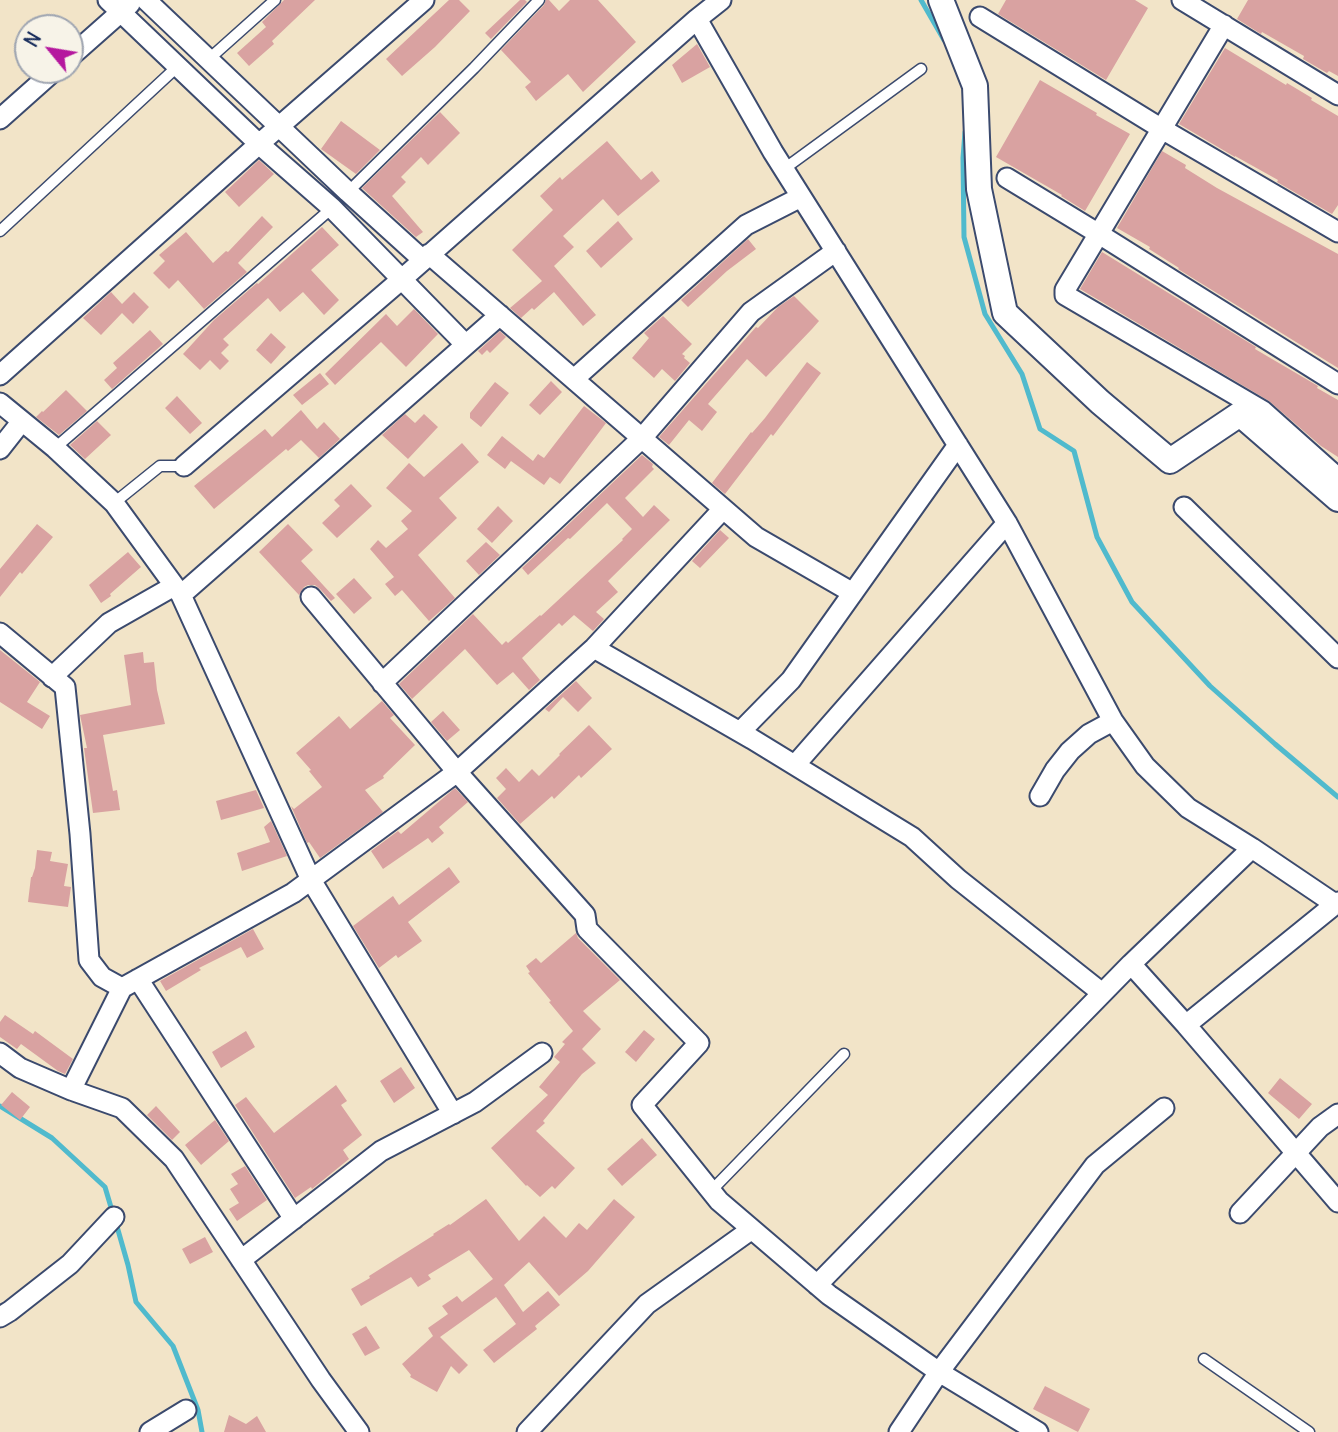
<!DOCTYPE html>
<style>
body{margin:0}
#map{position:relative;width:1338px;height:1432px;overflow:hidden;background:#f2e4c8;font-family:Delius,sans-serif}
canvas{display:block}
.north{position:absolute;left:14px;top:14px;width:70px;height:70px;box-sizing:border-box;background:#f7f3e8;border:2px solid #9fa5b1;border-radius:50%;rotate:300deg;font-size:19px;font-weight:700;line-height:28px;text-align:center;color:#1b2f5e}
.north::after{content:'';display:block;margin:auto;width:24px;height:32px;background:#b5179e;clip-path:polygon(50% 0,100% 100%,50% 72%,0 100%)}
</style>
<div id="map">
<canvas width="1338" height="1432"></canvas>
<div class="north">N</div>
</div>
<script>
const ctx = document.querySelector('canvas').getContext('2d');
ctx.lineJoin = 'round';
const poly = rows => new Path2D(rows.map(r => 'M' + r).join(''));
function trace(path, color, width, dash) { ctx.strokeStyle = color; ctx.lineWidth = width; ctx.lineCap = dash ? 'butt' : 'round'; ctx.setLineDash(dash || []); ctx.stroke(path); }
function fillPath(path, color) { ctx.fillStyle = color; ctx.fill(path, 'evenodd'); }
trace(poly([
 [921,0,944,40],
 [965,132,963,158,964,237,985,314,1022,374,1040,429,1074,451,1097,537,1132,602,1210,686,1275,744,1338,797],
 [0,1106,52,1138,105,1187,113,1214],
 [116,1223,128,1265,136,1302,173,1346,198,1410,202,1432]
]), '#50bacd', 5);
fillPath(poly([
 [284,0,315,0,272,41,274,44,249,66,237,53,266,27,262,22],
 [449,0,459,0,470,11,435,47,402,76,386,59],
 [520,0,525,0,527,2,491,39,485,33],
 [546,0,549,0,559,11,570,0,598,0,636,42,583,92,568,74,536,101,525,87,531,82,501,50,544,5],
 [1006,0,1135,0,1148,8,1106,80,998,14],
 [1248,0,1338,0,1338,76,1329,71,1327,73,1303,59,1304,56,1262,32,1261,34,1237,19],
 [697,44,710,67,682,83,672,65],
 [1225,48,1286,85,1287,83,1312,98,1311,100,1338,116,1338,205,1332,214,1277,182,1278,180,1235,156,1235,157,1179,124],
 [1040,80,1097,113,1096,115,1130,134,1085,211,1061,196,1062,195,996,157],
 [440,112,460,133,428,165,421,157,401,177,406,182,392,196,423,232,416,237,362,188],
 [341,121,380,150,356,174,321,149],
 [607,141,641,180,652,171,660,181,618,216,603,199,563,236,574,247,554,266,596,315,583,326,554,292,534,310,532,308,521,318,510,308,542,281,512,250,553,210,540,196,560,177,562,180],
 [1162,151,1186,165,1185,168,1217,188,1338,254,1338,368,1178,269,1179,268,1149,249,1150,247,1117,228],
 [259,160,274,174,239,207,225,192],
 [262,216,273,227,238,263,247,272,204,309,178,280,169,289,153,273,165,261,159,255,186,232,213,263,226,251,228,252],
 [618,221,633,239,601,268,586,251],
 [322,227,339,245,311,270,339,300,324,315,303,292,280,312,268,298,223,339,229,345,221,353,229,361,220,370,210,360,200,370,183,354,214,320,257,283,258,284],
 [748,239,756,249,727,271,688,307,681,300],
 [1102,252,1256,347,1255,349,1318,386,1317,388,1338,400,1338,457,1321,446,1269,401,1080,289],
 [111,292,122,304,134,292,149,307,133,324,122,313,101,335,83,318],
 [794,296,819,321,812,329,766,377,747,359,708,404,717,412,702,431,689,420,669,445,659,437,756,327,758,328,778,307],
 [414,309,438,334,406,367,381,342,335,385,325,374,386,314,397,326],
 [663,316,692,344,682,354,685,356,684,358,690,363,675,381,662,369,654,378,632,358,649,338,644,333],
 [150,330,163,344,112,389,104,380,117,368,113,363],
 [500,331,506,337,490,353,487,350,482,355,478,351],
 [271,333,286,347,271,364,256,350],
 [807,362,821,373,773,436,771,434,725,494,712,483,751,432,752,433,765,418],
 [320,373,329,384,302,405,293,395],
 [551,381,562,392,540,415,529,405],
 [495,382,509,393,481,427,470,418,470,413],
 [66,390,87,411,59,435,36,417,42,411,43,412],
 [177,396,202,423,190,434,165,408],
 [584,406,606,423,560,484,550,477,544,485,511,461,505,469,487,455,502,436,533,461,538,454,544,458],
 [301,410,317,429,324,422,340,439,319,458,301,440,288,451,286,449,214,509,194,486,265,429,272,437],
 [405,414,415,423,424,414,438,427,408,459,382,435],
 [97,421,111,435,85,459,70,445],
 [462,443,479,462,439,498,457,518,418,555,455,598,429,621,402,590,395,596,385,584,394,577,370,549,378,540,386,548,408,529,401,521,412,511,386,488,409,463,424,477],
 [642,455,653,464,652,467,654,469,625,498,643,517,654,505,670,520,608,581,618,592,596,612,604,619,593,631,574,615,562,626,559,623,522,658,540,680,529,690,513,672,497,685,465,649,412,699,399,684,473,614,502,645,506,641,508,643,540,615,541,616,623,540,622,539,632,529,607,503,570,539,568,538,528,575,522,568],
 [351,484,372,506,337,538,322,523,340,506,334,500],
 [498,506,513,521,492,543,477,529],
 [37,524,53,537,22,574,20,572,0,597,0,569],
 [288,524,313,550,301,561,335,598,331,601,320,589,315,585,308,585,304,587,299,595,259,552],
 [720,530,729,538,700,568,692,561],
 [486,542,500,555,479,575,466,561],
 [128,552,141,567,110,594,111,596,101,603,89,585],
 [354,578,372,598,354,614,336,594],
 [0,650,40,682,27,702,50,716,42,729,0,702],
 [143,652,144,663,154,662,157,690,165,724,103,735,113,791,117,790,120,810,93,813,84,748,87,748,80,715,131,705,124,655],
 [576,681,592,698,578,712,563,697,549,712,545,709],
 [382,701,394,715,390,718,415,745,383,776,384,778,365,790,383,812,320,858,309,842,307,843,291,806,294,809,322,787,309,771,311,770,296,753,339,716,350,729],
 [443,711,460,730,447,741,431,722],
 [589,725,612,749,581,778,579,775,554,799,552,796,520,824,497,798,506,789,496,778,506,768,519,782,532,769,539,776,560,755,559,754],
 [455,788,468,802,439,827,444,833,432,843,428,838,383,869,371,851,398,831,401,834],
 [256,790,264,808,221,820,216,801],
 [271,821,287,856,242,871,237,853,270,842,264,827],
 [37,850,52,852,50,861,68,864,64,886,71,887,68,907,28,902,31,877,32,877,35,868],
 [449,867,460,882,408,922,422,941,398,958,396,955,379,968,353,926,393,896,399,905],
 [253,929,264,949,247,958,241,947,199,968,201,970,166,991,160,981],
 [576,933,578,938,620,980,583,1011,601,1029,582,1049,596,1063,582,1074,543,1121,545,1123,536,1131,575,1168,555,1189,552,1186,540,1197,527,1185,526,1186,491,1148,548,1095,539,1087,560,1062,554,1057,565,1044,562,1042,573,1031,549,1002,551,1001,528,973,530,972,526,966,536,958,541,963],
 [5,1015,33,1034,35,1031,73,1059,65,1074,58,1071,21,1044,17,1049,0,1037,0,1022],
 [644,1030,655,1039,636,1062,625,1052],
 [246,1031,255,1047,221,1068,212,1052],
 [401,1067,415,1088,394,1103,380,1081],
 [1280,1078,1312,1104,1299,1119,1268,1093],
 [336,1085,347,1101,341,1105,362,1135,343,1150,349,1159,312,1189,311,1187,295,1198,235,1105,246,1097,274,1133],
 [12,1092,30,1107,20,1120,1,1105],
 [156,1106,180,1132,172,1140,147,1115],
 [215,1120,229,1141,201,1165,185,1145],
 [642,1138,657,1155,622,1186,607,1169],
 [245,1166,267,1200,237,1221,229,1209,239,1203,230,1189,238,1184,231,1174],
 [486,1199,519,1241,544,1216,566,1238,579,1223,587,1230,614,1199,635,1217,588,1271,559,1296,529,1262,504,1285,523,1312,548,1291,560,1305,535,1326,537,1329,494,1363,483,1350,516,1324,496,1297,440,1337,468,1365,459,1374,451,1366,437,1392,410,1377,411,1375,402,1364,433,1336,428,1328,448,1314,442,1306,457,1296,462,1302,493,1279,469,1250,428,1275,431,1279,418,1287,411,1277,361,1306,351,1289,370,1278,369,1276,434,1235,433,1234,449,1224,450,1225],
 [205,1237,213,1252,190,1264,182,1249],
 [366,1326,380,1348,365,1356,352,1334],
 [1045,1386,1090,1409,1078,1432,1033,1409],
 [229,1415,246,1424,257,1416,266,1432,224,1432]
]), '#d9a2a1');
const service = poly([
 [209,59,275,0],
 [784,169,921,69],
 [348,192,474,68,539,0],
 [0,231,178,66],
 [55,448,332,208],
 [114,503,160,466,184,466],
 [711,1191,844,1054],
 [1204,1359,1309,1432]
]);
const minor = poly([
 [108,0,259,144,332,208,466,345],
 [146,0,348,192,423,260],
 [1182,0,1338,95],
 [980,17,1162,129,1338,232],
 [697,19,773,152,1007,523,1113,721,1145,766,1188,808,1252,848,1335,904],
 [1224,25,1065,290,1065,295,1263,411,1338,478],
 [70,57,130,4],
 [0,119,55,70],
 [1007,178,1099,234,1338,384],
 [429,254,756,537,853,593],
 [0,375,259,144,424,0],
 [574,379,746,225,801,197],
 [0,403,55,448,114,503,181,595],
 [0,449,22,421],
 [184,466,402,279,697,19,721,0],
 [1184,507,1338,658],
 [311,597,457,772,585,915,587,929,699,1043,642,1105,719,1201,829,1295,939,1372,1038,1432],
 [0,633,65,687,80,834,89,960,102,977,122,988],
 [594,648,752,739,912,837,958,879,1102,993],
 [52,677,109,623,174,586],
 [382,683,642,438,751,312,836,251],
 [740,732,791,680,958,445],
 [795,765,1007,523],
 [1040,796,1055,770,1070,751,1089,734,1113,721],
 [1131,964,1186,1025,1338,1202],
 [138,979,294,1219],
 [1186,1025,1338,902],
 [0,1053,20,1068,71,1090,122,1108,174,1159,321,1380,359,1432],
 [71,1090,122,988,293,893,457,772,594,648,723,509],
 [453,1114,311,880,181,595,500,315],
 [1240,1213,1320,1127,1338,1114],
 [241,1260,381,1151,475,1102,542,1053],
 [817,1285,1131,964,1252,848],
 [0,1317,10,1311,70,1264,114,1217],
 [150,1432,186,1410],
 [527,1432,647,1304,752,1229],
 [899,1432,939,1372,1095,1165,1164,1108]
]);
const tertiary = poly([
 [941,0,975,86,979,189,1005,313,1100,402,1170,461,1240,414,1338,499]
]);
trace(service, '#3b4a6e', 13);
trace(minor, '#3b4a6e', 23);
trace(tertiary, '#3b4a6e', 28);
trace(service, '#fff', 10);
trace(minor, '#fff', 19);
trace(tertiary, '#fff', 24);
</script>
